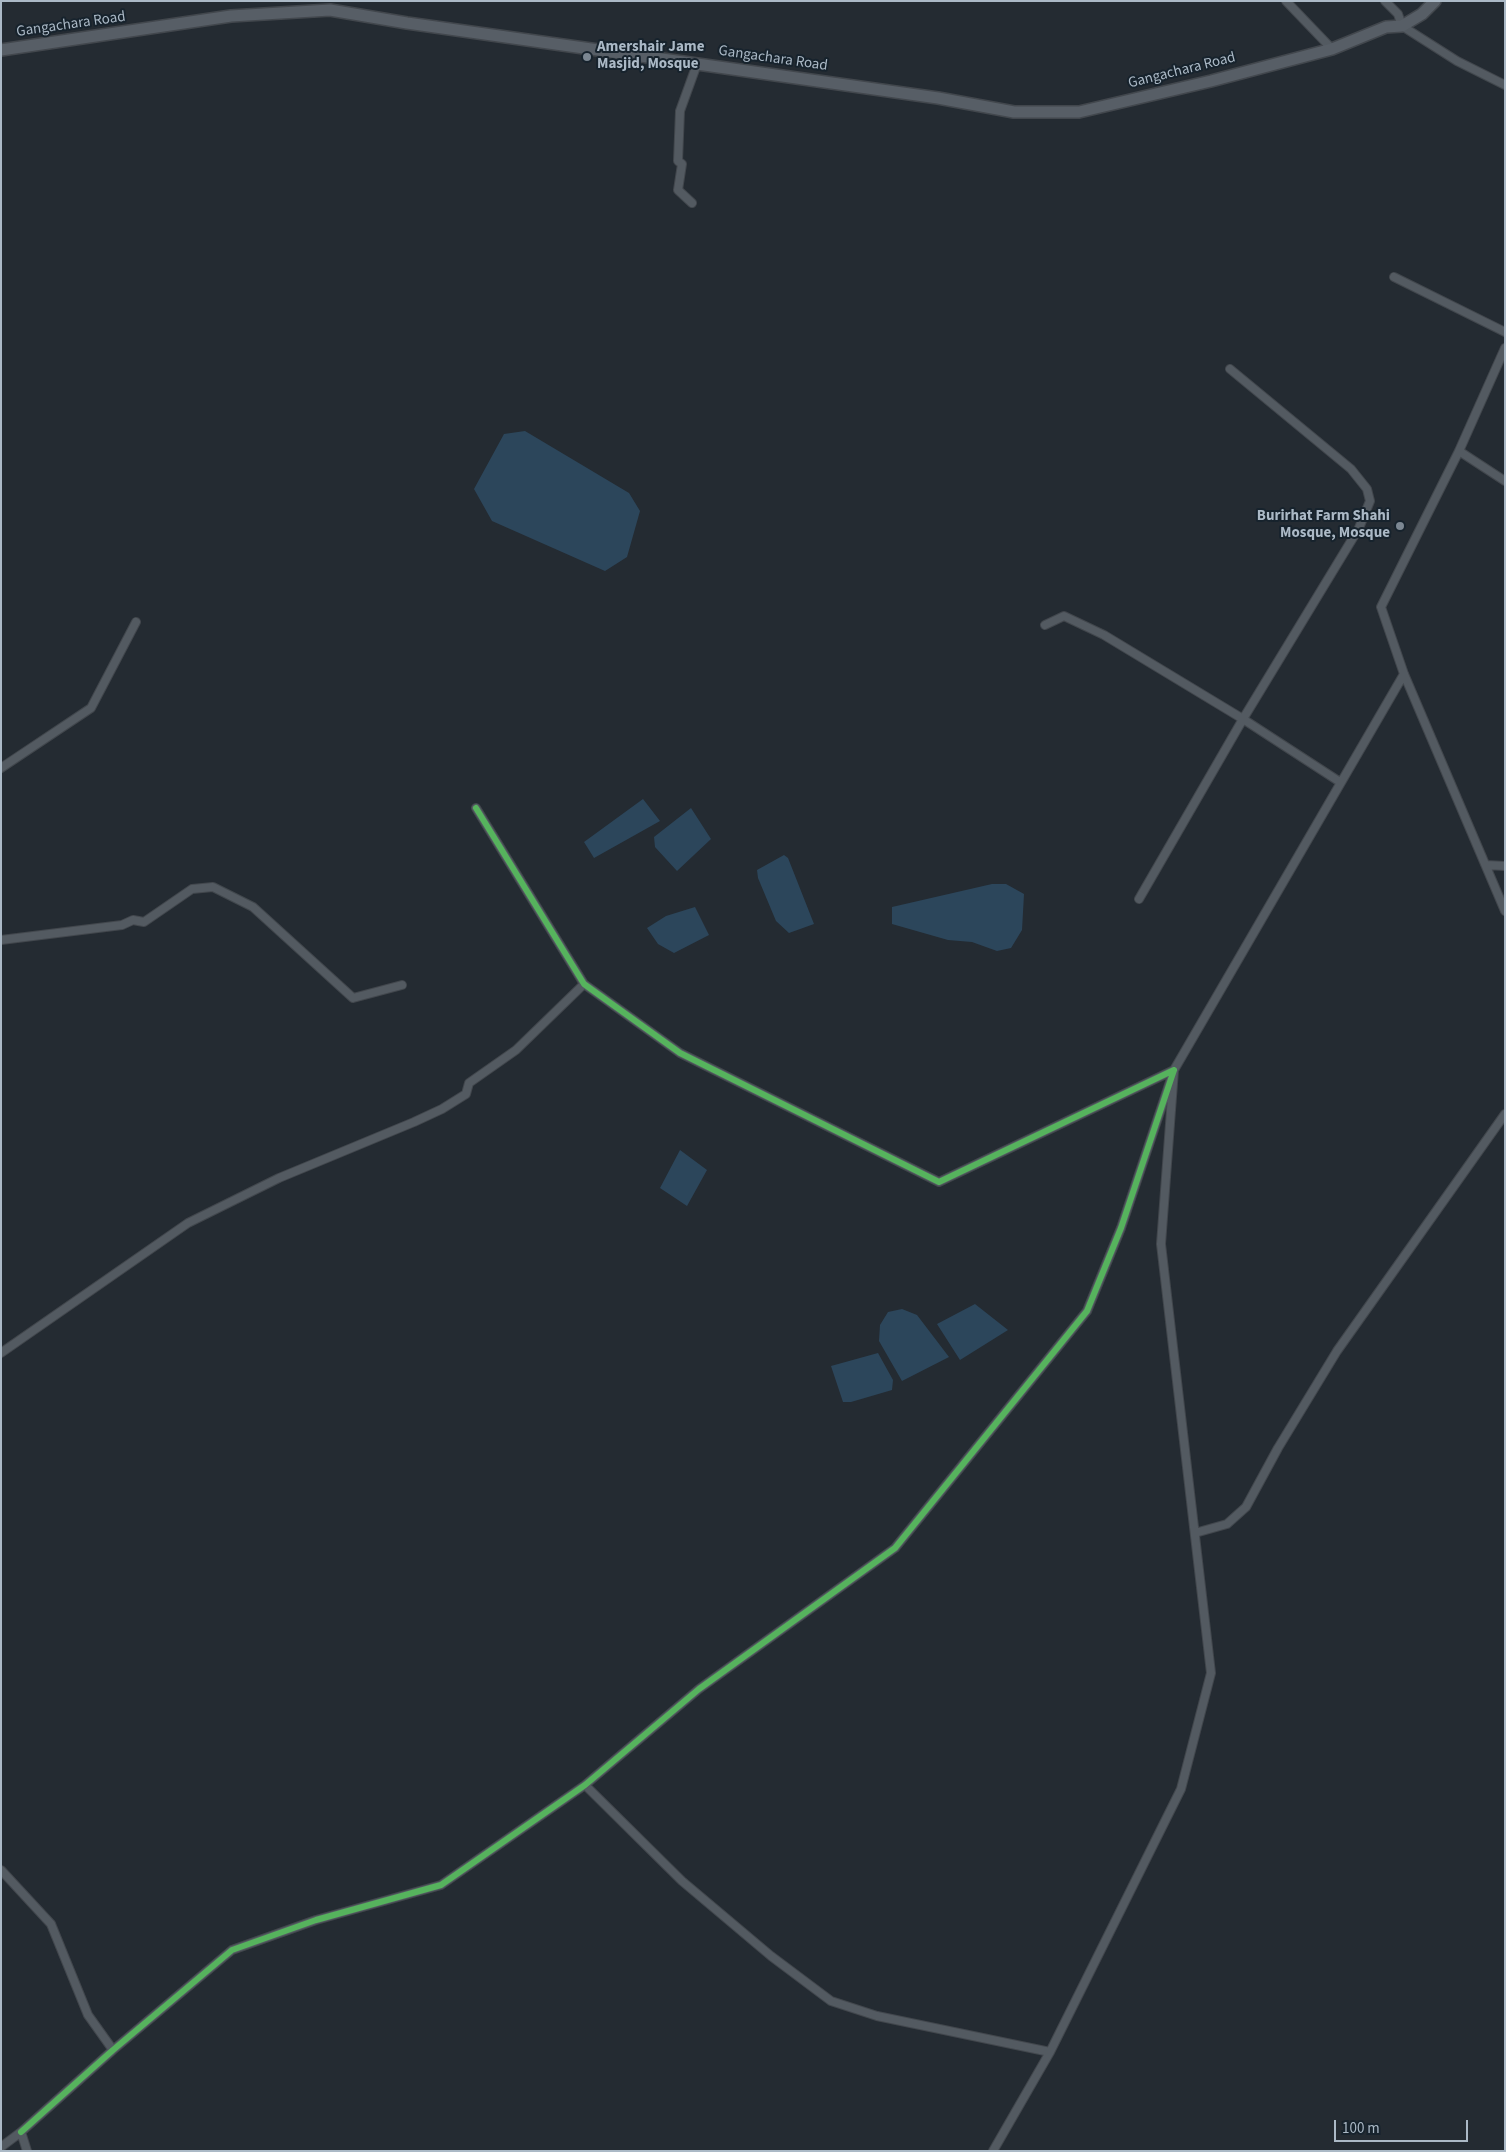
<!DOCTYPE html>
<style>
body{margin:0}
#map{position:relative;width:1506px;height:2152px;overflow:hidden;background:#242b32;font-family:"Source Sans 3",sans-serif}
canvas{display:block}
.frame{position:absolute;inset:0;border:2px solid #abb9c6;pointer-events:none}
.scale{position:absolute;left:1334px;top:2120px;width:134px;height:22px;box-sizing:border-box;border:2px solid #abb9c6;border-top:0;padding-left:6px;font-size:15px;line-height:18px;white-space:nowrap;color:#abb9c6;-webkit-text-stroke:4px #17232d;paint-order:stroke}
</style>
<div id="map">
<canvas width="1506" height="2152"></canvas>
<div class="frame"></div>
<div class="scale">100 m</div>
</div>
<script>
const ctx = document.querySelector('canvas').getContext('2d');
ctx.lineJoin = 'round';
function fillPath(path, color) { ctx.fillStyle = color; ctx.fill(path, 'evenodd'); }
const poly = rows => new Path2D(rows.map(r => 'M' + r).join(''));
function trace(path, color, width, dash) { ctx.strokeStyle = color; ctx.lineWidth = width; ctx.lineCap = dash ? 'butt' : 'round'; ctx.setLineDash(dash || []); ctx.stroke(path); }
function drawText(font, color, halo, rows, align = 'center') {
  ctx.font = font + ' "Source Sans 3",sans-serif'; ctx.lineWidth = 4; ctx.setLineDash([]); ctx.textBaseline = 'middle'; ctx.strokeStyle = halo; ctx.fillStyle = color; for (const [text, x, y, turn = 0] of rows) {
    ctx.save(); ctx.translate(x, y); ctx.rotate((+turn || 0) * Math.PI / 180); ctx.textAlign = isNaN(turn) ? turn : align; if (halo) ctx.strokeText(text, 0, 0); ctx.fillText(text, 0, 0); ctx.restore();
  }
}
fillPath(poly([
 [525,431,629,493,640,511,627,557,605,571,492,521,474,489,504,434],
 [643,799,660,821,594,858,584,842],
 [691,808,711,839,677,871,655,847,654,837],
 [784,855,788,858,814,924,789,933,776,921,758,878,757,870],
 [992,884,1006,884,1024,894,1022,930,1011,948,997,951,972,942,948,940,892,924,892,907],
 [695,907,709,935,674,953,658,944,647,928,666,916],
 [680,1150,707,1170,687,1206,660,1188],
 [975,1304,1008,1330,960,1360,937,1324],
 [902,1309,917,1315,949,1357,902,1381,879,1341,880,1325,888,1312],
 [878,1353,893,1380,892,1390,851,1402,843,1402,831,1366]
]), '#2c465b');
const minor = poly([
 [1286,1,1332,49],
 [1385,1,1398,14,1402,26,1457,61,1505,85],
 [692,203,678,190,682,164,678,161,680,111,697,64],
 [1394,277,1505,332],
 [1505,348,1459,451,1381,607,1404,674,1505,911],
 [1459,451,1505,481],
 [1045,625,1064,616,1104,635,1243,719,1340,782],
 [1,768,91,708,136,622],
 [476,808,584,984,680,1053,939,1182,1174,1070],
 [1486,865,1505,866],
 [1139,899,1243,719,1359,528,1370,501,1367,489,1351,469,1230,369],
 [1,940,122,925,133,920,144,922,192,889,213,887,253,907,353,998,402,985],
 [1,1353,188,1223,279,1178,414,1122,442,1109,466,1094,469,1083,516,1050,584,984],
 [1195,1533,1227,1524,1246,1507,1278,1448,1337,1351,1505,1114],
 [585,1785,682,1881,771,1956,831,2001,877,2016,1050,2052],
 [1,1870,51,1924,88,2015,113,2050],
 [21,2132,113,2050,232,1950,316,1920,441,1885,585,1785,699,1689,895,1548,1087,1311,1121,1228,1174,1070],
 [1,2147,21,2132,27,2151],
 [993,2151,1050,2052,1181,1789,1211,1673,1161,1244,1174,1070,1404,674]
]);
const secondary = poly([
 [1,50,231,16,330,10,407,23,938,98,1014,112,1079,112,1211,81,1332,49,1386,27,1402,26,1422,14,1435,1]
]);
trace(minor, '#42474d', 10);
trace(secondary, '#42474d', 14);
trace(minor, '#535a61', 8);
trace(secondary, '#575e66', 11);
trace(poly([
 [476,808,584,984,680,1053,939,1182,1174,1070],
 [21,2132,113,2050,232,1950,316,1920,441,1885,585,1785,699,1689,895,1548,1087,1311,1121,1228,1174,1070]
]), '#56b35d', 6);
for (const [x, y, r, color] of [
 [587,57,5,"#7c8792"],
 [1400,526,5,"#7c8792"]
]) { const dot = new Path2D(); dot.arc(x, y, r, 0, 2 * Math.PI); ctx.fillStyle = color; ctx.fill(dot); trace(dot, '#17232d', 2); }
drawText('15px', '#abb9c6', '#17232d', [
 ["Gangachara Road",71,25,-8],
 ["Gangachara Road",773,59,8],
 ["Gangachara Road",1182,71,-14]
]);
drawText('bold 15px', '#abb9c6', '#17232d', [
 ["Amershair Jame",597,48],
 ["Masjid, Mosque",597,65],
 ["Burirhat Farm Shahi",1390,517,"right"],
 ["Mosque, Mosque",1390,534,"right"]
], 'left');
</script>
